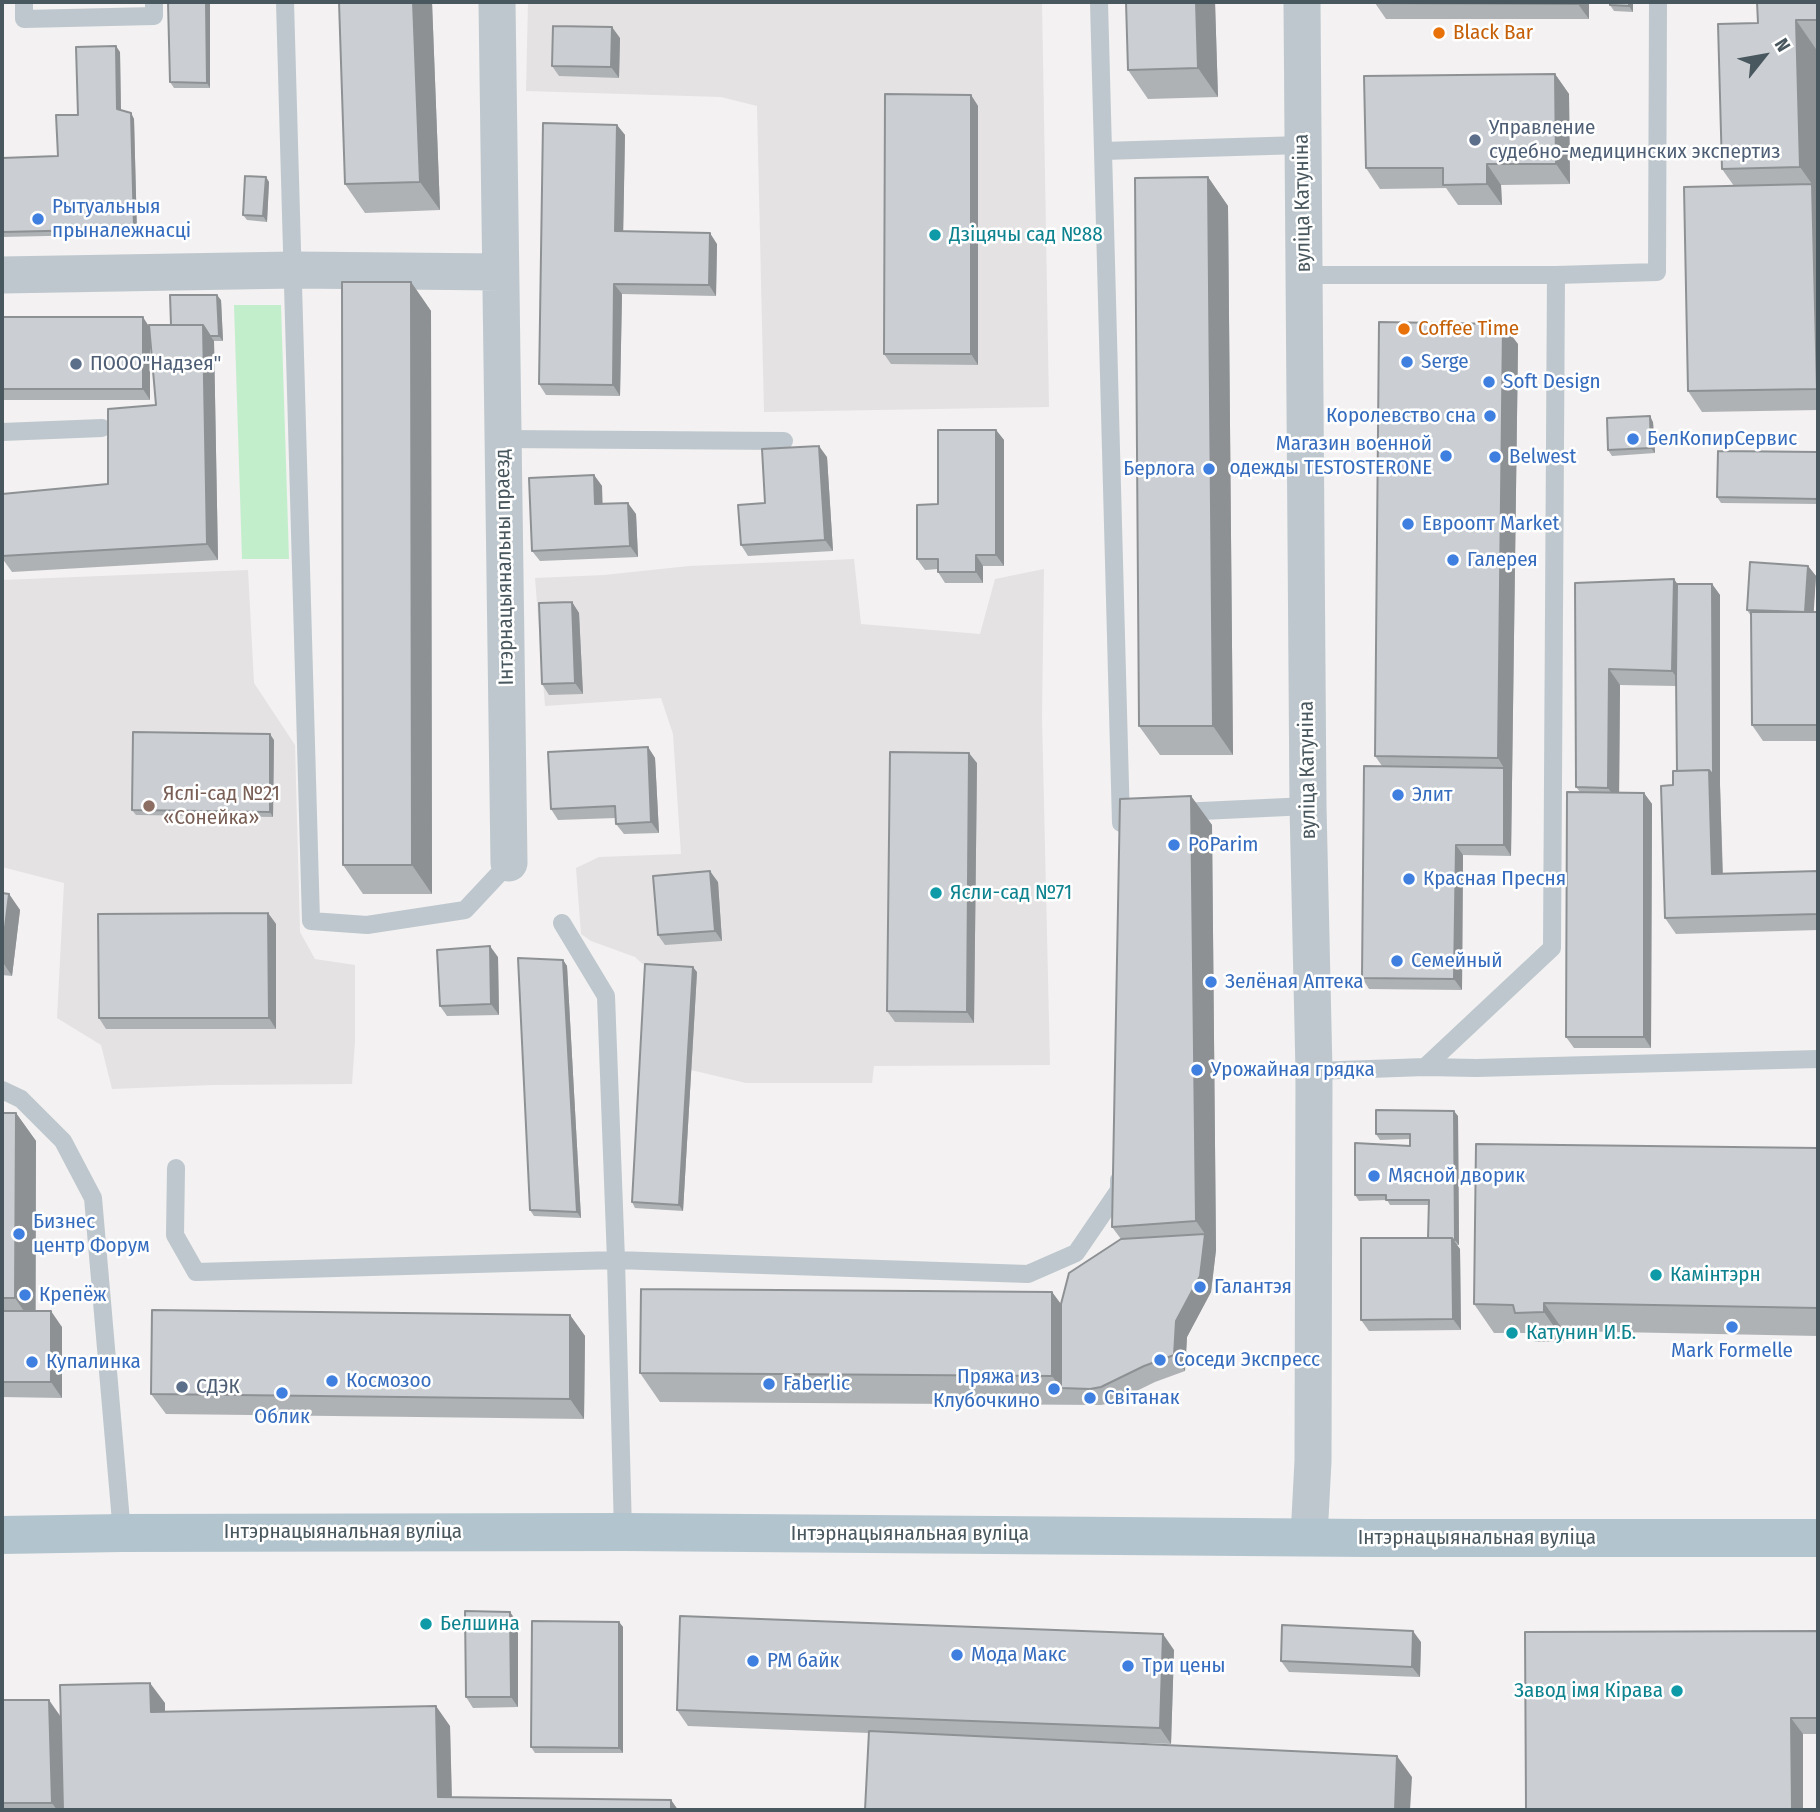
<!DOCTYPE html>
<meta charset="utf-8">
<style>
body{margin:0}
#map{position:relative;width:1820px;height:1812px;overflow:hidden;background:#f3f1f1;font-family:"Fira Sans Condensed",sans-serif}
canvas{display:block}
.frame{position:absolute;inset:0;border:4px solid #49575e;pointer-events:none}
.north{position:absolute;left:1729px;top:21px;width:70px;height:70px;-webkit-text-stroke:5px #fff;paint-order:stroke;rotate:59deg;font-size:19px;font-weight:700;line-height:28px;text-align:center;color:#49575e}
.north::after{content:'';display:block;margin:auto;width:24px;height:32px;background:#49575e;clip-path:polygon(50% 0,100% 100%,50% 72%,0 100%)}
</style>
<div id="map">
<canvas width="1820" height="1812"></canvas>
<div class="frame"></div>
<div class="north">N</div>
</div>
<script>
const ctx = document.querySelector('canvas').getContext('2d');
ctx.lineJoin = 'round';
function fillPath(path, color) { ctx.fillStyle = color; ctx.fill(path, 'evenodd'); }
const poly = rows => new Path2D(rows.map(r => 'M' + r).join(''));
function trace(path, color, width, dash) { ctx.strokeStyle = color; ctx.lineWidth = width; ctx.lineCap = dash ? 'butt' : 'round'; ctx.setLineDash(dash || []); ctx.stroke(path); }
function drawText(font, color, halo, rows, align = 'center') {
  ctx.font = font + ' "Fira Sans Condensed",sans-serif'; ctx.lineWidth = 5; ctx.setLineDash([]); ctx.textBaseline = 'middle'; ctx.strokeStyle = halo; ctx.fillStyle = color; for (const [text, x, y, turn = 0] of rows) {
    ctx.save(); ctx.translate(x, y); ctx.rotate((+turn || 0) * Math.PI / 180); ctx.textAlign = isNaN(turn) ? turn : align; if (halo) ctx.strokeText(text, 0, 0); ctx.fillText(text, 0, 0); ctx.restore();
  }
}
fillPath(poly([
 [528,2,1042,2,1049,407,764,412,757,106,721,97,526,91],
 [854,559,861,624,980,634,995,579,1044,569,1042,717,1050,1065,874,1066,872,1083,746,1083,691,1070,649,970,635,957,591,941,581,934,576,868,599,857,681,854,673,734,661,698,545,706,535,578,604,575,689,566],
 [248,570,254,683,295,745,300,932,315,959,355,965,355,1041,352,1084,212,1085,112,1089,101,1045,57,1018,64,883,2,867,2,580]
]), '#e4e2e3');
fillPath(poly([
 [234,305,281,305,289,559,242,559]
]), '#c2eecc');
trace(poly([
 [24,2,24,19,154,16,154,2],
 [285,2,311,921,367,925,465,910,509,863],
 [1099,2,1121,823],
 [1103,151,1302,145],
 [1304,275,1556,275,1552,948,1425,1067,1314,1071],
 [1556,275,1657,272,1658,2],
 [2,432,102,428],
 [503,439,784,441],
 [1180,812,1308,806],
 [562,923,606,996,616,1260,1028,1274,1076,1253,1119,1190,1119,1180],
 [1425,1067,1476,1068,1818,1059],
 [2,1090,21,1099,63,1141,93,1198,122,1533],
 [176,1168,175,1235,196,1272,616,1260,623,1532]
]), '#bdc7cd', 18);
trace(poly([
 [497,2,509,863],
 [1302,2,1308,806,1314,1071,1313,1461,1309,1537],
 [2,275,294,270,500,272]
]), '#bdc7cd', 37);
trace(poly([
 [2,1535,122,1533,623,1532,1366,1538,1818,1538]
]), '#b2c4ce', 38);
fillPath(poly([
 [168,2,210,2,210,88,174,88,170,82],
 [339,2,432,2,440,210,365,213,345,184],
 [1126,2,1215,2,1218,97,1148,99,1128,70],
 [1589,2,1589,19,1386,19,1375,3],
 [1633,2,1633,12,1614,11,1610,5],
 [1818,2,1818,410,1702,412,1688,391,1734,186,1722,169,1758,23],
 [620,38,619,78,559,76,552,66],
 [120,52,121,110,131,113,134,119,137,234,2,237,2,158,58,156,78,115],
 [1555,74,1569,94,1570,184,1501,185,1502,205,1458,205,1446,188,1380,189,1366,168],
 [971,95,978,106,978,365,891,364,884,354],
 [617,125,625,135,623,232,717,244,716,296,622,294,620,396,546,395,539,384],
 [266,177,269,182,267,222,247,220,243,215],
 [1208,177,1228,206,1233,755,1160,755,1139,726],
 [411,282,431,311,432,894,363,894,343,865],
 [221,300,223,341,214,341,218,560,12,572,2,558,2,494,108,484,156,405,150,334,150,400,2,400,2,317,150,327,171,325],
 [1404,322,1518,344,1511,856,1463,855,1462,990,1369,989,1362,978,1382,766,1375,756],
 [1653,422,1655,453,1612,456,1608,450],
 [996,430,1004,440,1004,566,983,566,983,583,945,583,938,572,938,569,925,570,917,559,938,504],
 [1818,452,1818,504,1721,503,1717,497],
 [827,457,833,551,748,556,741,545,765,503],
 [594,475,602,486,602,504,636,514,638,557,540,561,532,551],
 [1808,566,1816,576,1813,612,1818,612,1818,741,1763,741,1752,725,1751,616,1747,610],
 [1674,579,1677,584,1712,584,1720,595,1720,785,1723,874,1818,871,1818,930,1676,934,1665,918,1673,785,1677,771,1676,686,1620,685,1619,793,1644,793,1652,804,1651,1048,1574,1048,1566,1037,1580,792,1576,787,1575,583],
 [572,602,579,613,583,694,549,695,542,684],
 [274,740,273,817,136,815,132,810],
 [648,747,655,758,659,833,624,834,616,824,616,818,558,820,551,809],
 [977,763,974,1023,895,1022,887,1011],
 [1191,796,1212,825,1216,1250,1211,1292,1187,1337,1185,1371,1155,1382,1112,1403,1101,1405,660,1402,640,1373,1052,1292,1061,1305,1121,1239,1112,1227],
 [718,882,722,941,665,945,658,935],
 [2,893,9,894,20,910,12,976,2,975],
 [268,913,276,924,276,1029,106,1029,99,1018],
 [498,957,499,1015,447,1016,440,1006],
 [563,960,567,966,581,1218,534,1216,530,1210],
 [697,972,683,1211,635,1208,632,1202],
 [2,1113,16,1113,36,1141,36,1311,62,1327,62,1398,2,1397],
 [1458,1116,1459,1245,1457,1245,1460,1249,1461,1330,1369,1331,1361,1320,1428,1238,1429,1205,1390,1205,1387,1200,1359,1201,1355,1195,1410,1146,1410,1139,1380,1140,1376,1134],
 [1818,1148,1818,1336,1564,1331,1564,1341,1535,1342,1529,1333,1494,1333,1474,1304],
 [570,1315,585,1336,584,1419,166,1414,151,1394],
 [619,1622,623,1627,623,1753,535,1753,531,1747],
 [518,1623,518,1707,473,1708,466,1697],
 [1818,1631,1818,1734,1803,1734,1803,1810,1526,1810],
 [1421,1642,1420,1677,1289,1672,1281,1661],
 [1174,1650,1171,1744,1012,1738,1412,1777,869,1733,688,1726,677,1710],
 [2,1700,61,1717,165,1703,165,1712,450,1726,452,1798,671,1800,678,1810,2,1810]
]), '#afb2b5');
fillPath(poly([
 [206,2,210,2,210,88,207,83],
 [413,2,432,2,440,210,420,182],
 [1196,2,1215,2,1218,97,1198,68],
 [1578,2,1589,2,1589,19,1578,4],
 [1629,2,1633,2,1633,12,1629,6],
 [1796,20,1818,52,1818,391,1817,389,1812,184,1800,167],
 [612,27,620,38,619,78,611,67],
 [116,46,120,52,121,115,117,109],
 [1555,74,1569,94,1570,184,1556,164],
 [971,95,978,106,978,365,971,354],
 [131,113,134,119,137,234,134,229],
 [617,125,625,135,623,242,615,231],
 [1487,164,1501,185,1502,205,1487,184],
 [266,177,269,182,267,222,263,216],
 [1208,177,1228,206,1233,755,1213,726],
 [710,233,717,244,716,296,709,285],
 [411,282,431,311,432,894,412,865],
 [614,284,622,294,620,396,613,385],
 [217,295,221,300,223,341,219,336],
 [143,317,150,328,150,400,143,389],
 [1503,324,1518,344,1511,856,1504,845,1504,768,1498,758],
 [203,325,214,341,218,560,207,544],
 [1650,416,1653,422,1655,453,1651,448],
 [996,430,1004,440,1004,566,996,555],
 [819,446,827,457,833,551,825,540],
 [594,475,602,486,603,515,595,504],
 [628,503,636,514,638,557,630,546],
 [976,555,983,566,983,583,976,572],
 [1808,566,1816,576,1813,624,1805,613],
 [1674,579,1685,595,1683,686,1672,671],
 [1712,584,1720,595,1720,785,1723,890,1712,874,1709,770],
 [572,602,579,613,583,694,575,683],
 [1609,669,1620,685,1619,804,1608,788],
 [270,734,274,740,273,817,270,812],
 [648,747,655,758,659,833,651,822],
 [969,753,977,763,974,1023,967,1012],
 [1644,793,1652,804,1651,1048,1644,1037],
 [1191,796,1212,825,1216,1250,1196,1221],
 [1456,845,1463,855,1462,990,1454,979],
 [710,871,718,882,722,941,715,931],
 [9,894,20,910,12,976,2,961,2,952],
 [268,913,276,924,276,1029,269,1018],
 [490,946,498,957,499,1015,491,1004],
 [563,960,567,966,581,1218,577,1212],
 [693,967,697,972,683,1211,679,1205],
 [1454,1111,1458,1116,1459,1245,1455,1240],
 [16,1113,36,1141,35,1327,15,1298],
 [1205,1234,1216,1250,1211,1292,1187,1337,1185,1371,1174,1355,1176,1321],
 [1452,1238,1460,1249,1461,1330,1453,1319],
 [1052,1292,1073,1320,1061,1388,1052,1376],
 [1544,1303,1564,1331,1564,1341,1544,1312],
 [51,1311,62,1327,62,1398,51,1382],
 [570,1315,585,1336,584,1419,570,1399],
 [510,1612,518,1623,518,1707,511,1697],
 [619,1622,623,1627,623,1753,619,1748],
 [1413,1631,1421,1642,1420,1677,1412,1667],
 [1163,1634,1174,1650,1171,1744,1160,1728],
 [150,1683,165,1703,165,1733,151,1712],
 [49,1700,75,1737,77,1810,57,1810,52,1803],
 [436,1706,450,1726,452,1810,438,1797],
 [1791,1718,1803,1734,1803,1810,1792,1810],
 [1397,1756,1412,1777,1410,1810,1395,1810],
 [671,1800,678,1810,671,1810]
]), '#8e9194');
const building = poly([
 [168,2,206,2,207,83,170,82,168,2],
 [339,2,413,2,420,182,345,184,339,2],
 [1126,2,1196,2,1198,68,1128,70,1126,2],
 [1375,2,1578,2,1578,4,1375,3,1375,2],
 [1610,2,1629,2,1629,6,1610,5,1610,2],
 [1757,2,1818,2,1818,20,1796,20,1800,167,1722,169,1718,24,1758,23,1757,2],
 [553,26,612,27,611,67,552,66,553,26],
 [116,46,117,109,131,113,134,229,2,232,2,158,58,156,56,115,78,115,76,47,116,46],
 [1555,74,1556,164,1487,164,1487,184,1443,185,1443,168,1366,168,1364,76,1555,74],
 [885,94,971,95,971,354,884,354,885,94],
 [543,123,617,125,615,231,710,233,709,285,614,284,613,385,539,384,543,123],
 [245,176,266,177,263,216,243,215,245,176],
 [1208,177,1213,726,1139,726,1135,178,1208,177],
 [1812,184,1817,389,1688,391,1684,187,1812,184],
 [342,282,411,282,412,865,343,865,342,282],
 [170,295,217,295,219,336,210,336,203,325,171,325,170,295],
 [2,317,143,317,143,389,2,389,2,317],
 [1379,322,1503,324,1498,758,1375,756,1379,322],
 [149,325,203,325,207,544,2,556,2,494,108,484,108,409,156,405,149,325],
 [1650,416,1651,448,1608,450,1607,418,1650,416],
 [938,430,996,430,996,555,976,555,976,572,938,572,938,559,917,559,917,505,938,504,938,430],
 [819,446,825,540,741,545,738,505,765,503,762,449,819,446],
 [1718,451,1818,452,1818,499,1717,497,1718,451],
 [594,475,595,504,628,503,630,546,532,551,529,478,594,475],
 [1750,562,1808,566,1805,612,1747,610,1750,562],
 [1674,579,1672,671,1609,669,1608,788,1576,787,1575,583,1674,579],
 [1677,584,1712,584,1713,775,1709,770,1677,771,1676,676,1677,584],
 [572,602,575,683,542,684,539,603,572,602],
 [1751,612,1818,612,1818,725,1752,725,1751,612],
 [133,732,270,734,270,812,132,810,133,732],
 [648,747,651,822,616,824,615,806,551,809,548,752,648,747],
 [890,752,969,753,967,1012,887,1011,890,752],
 [1364,766,1504,768,1504,845,1456,845,1454,979,1362,978,1364,766],
 [1709,770,1712,874,1818,871,1818,914,1665,918,1661,786,1673,785,1673,771,1709,770],
 [1567,792,1644,793,1644,1037,1566,1037,1567,792],
 [1191,796,1196,1221,1112,1227,1120,799,1191,796],
 [710,871,715,931,658,935,653,876,710,871],
 [2,893,9,894,2,952,2,893],
 [268,913,269,1018,99,1018,98,914,268,913],
 [490,946,491,1004,440,1006,437,950,490,946],
 [518,958,563,960,577,1212,530,1210,518,958],
 [645,964,693,967,679,1205,632,1202,645,964],
 [1376,1110,1454,1111,1455,1240,1452,1239,1452,1238,1428,1238,1429,1200,1386,1200,1386,1195,1355,1195,1355,1143,1410,1146,1410,1134,1376,1134,1376,1110],
 [2,1113,16,1113,15,1298,2,1298,2,1113],
 [1476,1144,1818,1148,1818,1308,1544,1303,1544,1312,1515,1313,1513,1305,1474,1304,1476,1144],
 [1205,1234,1200,1276,1176,1321,1174,1355,1144,1366,1101,1387,1090,1389,1061,1388,1061,1304,1069,1273,1121,1239,1205,1234],
 [1361,1238,1452,1238,1453,1319,1361,1320,1361,1238],
 [641,1289,1052,1292,1052,1376,640,1373,641,1289],
 [152,1310,570,1315,570,1399,151,1394,152,1310],
 [2,1311,51,1311,51,1382,2,1382,2,1311],
 [465,1611,510,1612,511,1697,466,1697,465,1611],
 [680,1616,1163,1634,1160,1728,677,1710,680,1616],
 [532,1621,619,1622,619,1748,531,1747,532,1621],
 [1282,1625,1413,1631,1412,1667,1281,1661,1282,1625],
 [1818,1631,1818,1718,1791,1718,1792,1810,1526,1810,1525,1632,1818,1631],
 [150,1683,151,1712,436,1706,438,1797,671,1800,671,1810,63,1810,60,1685,150,1683],
 [2,1700,49,1700,52,1803,2,1803,2,1700],
 [869,1731,1397,1756,1395,1810,865,1810,869,1731]
]);
fillPath(building, '#cbcfd3');
trace(building, '#8e9194', 2);
for (const [x, y, r, color] of [
 [1439,33,7,"#e8710a"],
 [1475,140,7,"#5c6f8a"],
 [38,219,7,"#3f7fe0"],
 [935,235,7,"#0f9aa8"],
 [1404,329,7,"#e8710a"],
 [1407,362,7,"#3f7fe0"],
 [76,364,7,"#5c6f8a"],
 [1489,382,7,"#3f7fe0"],
 [1490,416,7,"#3f7fe0"],
 [1633,439,7,"#3f7fe0"],
 [1446,456,7,"#3f7fe0"],
 [1495,457,7,"#3f7fe0"],
 [1209,469,7,"#3f7fe0"],
 [1408,524,7,"#3f7fe0"],
 [1453,560,7,"#3f7fe0"],
 [1398,795,7,"#3f7fe0"],
 [149,806,7,"#8d6e63"],
 [1174,845,7,"#3f7fe0"],
 [1409,879,7,"#3f7fe0"],
 [936,893,7,"#0f9aa8"],
 [1397,961,7,"#3f7fe0"],
 [1211,982,7,"#3f7fe0"],
 [1197,1070,7,"#3f7fe0"],
 [1374,1176,7,"#3f7fe0"],
 [19,1234,7,"#3f7fe0"],
 [1656,1275,7,"#0f9aa8"],
 [1200,1287,7,"#3f7fe0"],
 [25,1295,7,"#3f7fe0"],
 [1732,1327,7,"#3f7fe0"],
 [1512,1333,7,"#0f9aa8"],
 [1160,1360,7,"#3f7fe0"],
 [32,1362,7,"#3f7fe0"],
 [332,1381,7,"#3f7fe0"],
 [769,1384,7,"#3f7fe0"],
 [182,1387,7,"#5c6f8a"],
 [1054,1389,7,"#3f7fe0"],
 [282,1393,7,"#3f7fe0"],
 [1090,1398,7,"#3f7fe0"],
 [426,1624,7,"#0f9aa8"],
 [957,1655,7,"#3f7fe0"],
 [753,1661,7,"#3f7fe0"],
 [1128,1666,7,"#3f7fe0"],
 [1677,1691,7,"#0f9aa8"]
]) { const dot = new Path2D(); dot.arc(x, y, r, 0, 2 * Math.PI); ctx.fillStyle = color; ctx.fill(dot); trace(dot, '#fff', 2.5); }
drawText('21px', '#c56008', '#fff', [
 ["Black Bar",1453,33],
 ["Coffee Time",1418,329]
], 'left');
drawText('21px', '#4e5e75', '#fff', [
 ["Управление",1489,128],
 ["судебно-медицинских экспертиз",1489,152],
 ["ПООО\"Надзея\"",90,364],
 ["СДЭК",196,1387]
], 'left');
drawText('21px', '#49575e', '#fff', [
 ["вуліца Катуніна",1303,203,-91],
 ["Інтэрнацыянальны праезд",505,567,-91],
 ["вуліца Катуніна",1308,770,-91],
 ["Інтэрнацыянальная вуліца",343,1532],
 ["Інтэрнацыянальная вуліца",910,1534],
 ["Інтэрнацыянальная вуліца",1477,1538]
]);
drawText('21px', '#366cbe', '#fff', [
 ["Рытуальныя",52,207],
 ["прыналежнасці",52,231],
 ["Serge",1421,362],
 ["Soft Design",1503,382],
 ["Королевство сна",1476,416,"right"],
 ["БелКопирСервис",1647,439],
 ["Магазин военной",1432,444,"right"],
 ["одежды TESTOSTERONE",1432,468,"right"],
 ["Belwest",1509,457],
 ["Берлога",1195,469,"right"],
 ["Евроопт Market",1422,524],
 ["Галерея",1467,560],
 ["Элит",1412,795],
 ["PoParim",1188,845],
 ["Красная Пресня",1423,879],
 ["Семейный",1411,961],
 ["Зелёная Аптека",1225,982],
 ["Урожайная грядка",1211,1070],
 ["Мясной дворик",1388,1176],
 ["Бизнес",33,1222],
 ["центр Форум",33,1246],
 ["Галантэя",1214,1287],
 ["Крепёж",39,1295],
 ["Mark Formelle",1732,1351,"center"],
 ["Соседи Экспресс",1174,1360],
 ["Купалинка",46,1362],
 ["Пряжа из",1040,1377,"right"],
 ["Клубочкино",1040,1401,"right"],
 ["Космозоо",346,1381],
 ["Faberlic",783,1384],
 ["Світанак",1104,1398],
 ["Облик",282,1417,"center"],
 ["Мода Макс",971,1655],
 ["РМ байк",767,1661],
 ["Три цены",1142,1666]
], 'left');
drawText('21px', '#0d838f', '#fff', [
 ["Дзіцячы сад №88",949,235],
 ["Ясли-сад №71",950,893],
 ["Камінтэрн",1670,1275],
 ["Катунин И.Б.",1526,1333],
 ["Белшина",440,1624],
 ["Завод імя Кірава",1663,1691,"right"]
], 'left');
drawText('21px', '#785e54', '#fff', [
 ["Яслі-сад №21",163,794],
 ["«Сонейка»",163,818]
], 'left');
</script>
